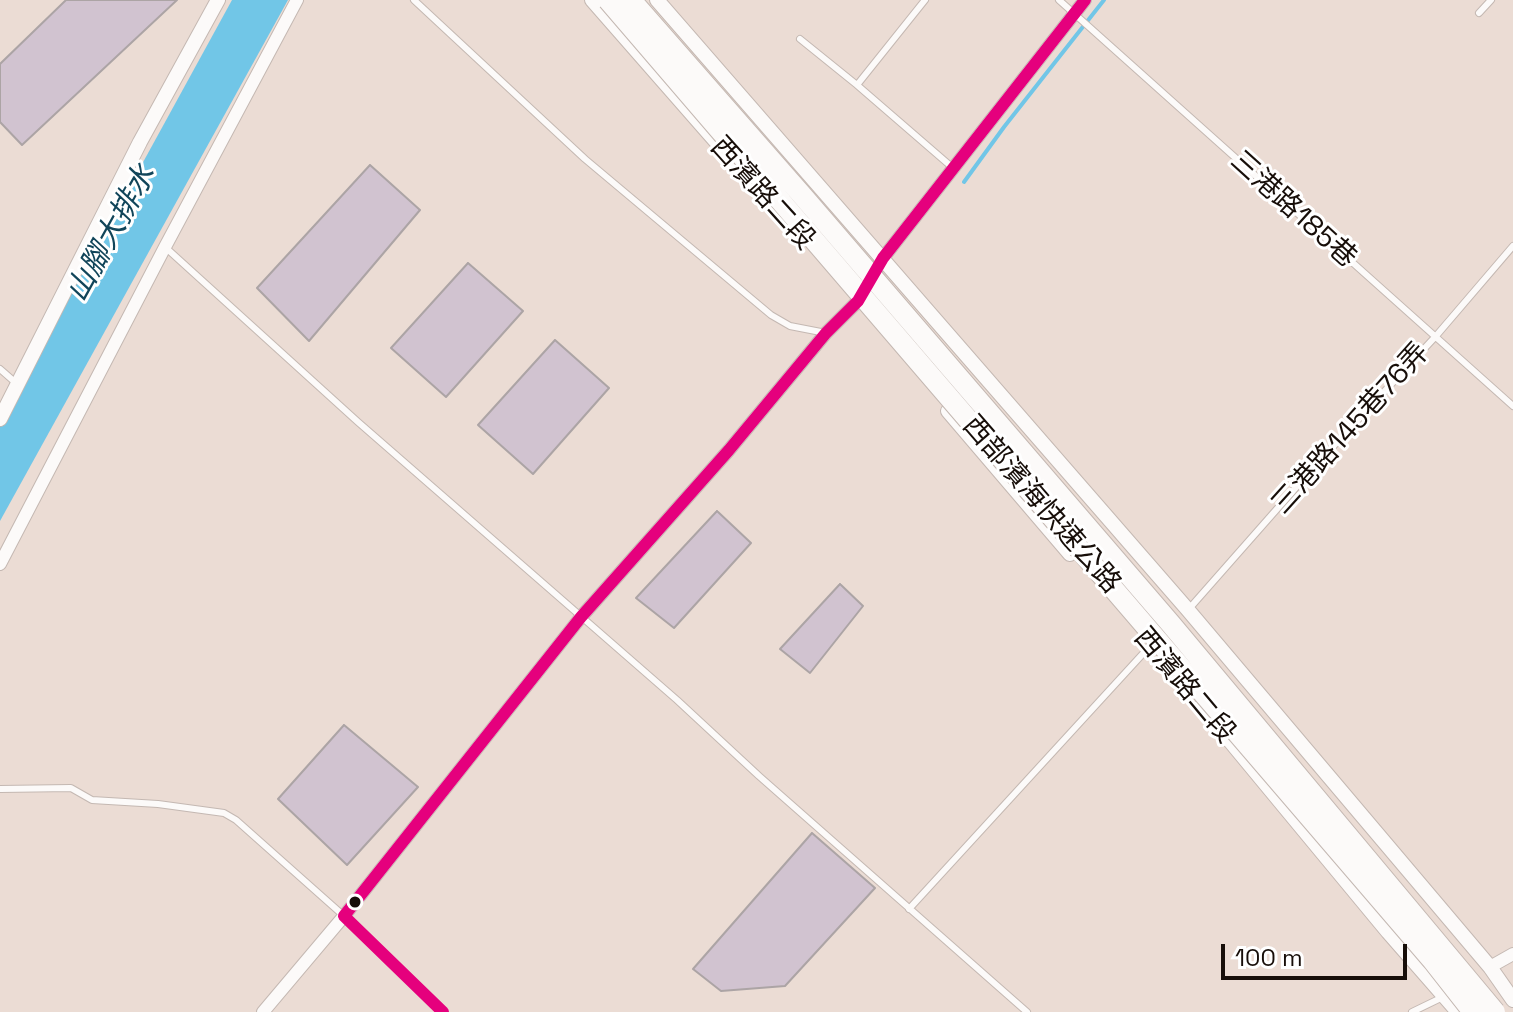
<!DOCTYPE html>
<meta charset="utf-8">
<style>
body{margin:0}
#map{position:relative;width:1513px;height:1012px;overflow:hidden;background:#ebdcd4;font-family:"Space Grotesk",sans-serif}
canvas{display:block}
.scale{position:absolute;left:1221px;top:944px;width:186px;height:36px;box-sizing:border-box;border:4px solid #170e09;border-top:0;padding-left:10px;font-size:24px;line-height:28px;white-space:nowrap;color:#170e09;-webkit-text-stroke:6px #fff;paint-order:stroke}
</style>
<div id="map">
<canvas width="1513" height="1012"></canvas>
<div class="scale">100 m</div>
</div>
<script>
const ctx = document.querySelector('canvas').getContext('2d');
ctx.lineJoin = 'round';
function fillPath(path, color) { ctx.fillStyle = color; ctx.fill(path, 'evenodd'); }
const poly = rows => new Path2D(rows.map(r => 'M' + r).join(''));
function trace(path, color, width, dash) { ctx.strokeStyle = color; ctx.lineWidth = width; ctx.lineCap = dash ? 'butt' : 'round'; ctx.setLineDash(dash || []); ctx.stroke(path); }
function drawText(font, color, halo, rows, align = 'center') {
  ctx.font = font + ' "Space Grotesk","Noto Sans TC",sans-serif'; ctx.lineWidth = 6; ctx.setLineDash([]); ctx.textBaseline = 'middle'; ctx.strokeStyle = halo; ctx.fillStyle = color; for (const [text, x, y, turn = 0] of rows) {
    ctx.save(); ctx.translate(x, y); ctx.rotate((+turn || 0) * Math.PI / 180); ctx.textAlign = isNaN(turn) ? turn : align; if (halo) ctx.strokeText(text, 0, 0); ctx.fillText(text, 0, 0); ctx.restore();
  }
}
fillPath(poly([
 [232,0,288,0,0,521,0,423]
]), '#71c6e7');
trace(poly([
 [964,182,1004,127,1104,0]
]), '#71c6e7', 4);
const building = poly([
 [66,0,177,0,22,145,0,122,0,64,66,0],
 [370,165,420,210,309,341,257,288,370,165],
 [468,263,523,311,446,397,391,348,468,263],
 [555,340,609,388,533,474,478,425,555,340],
 [717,511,751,543,674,628,636,598,717,511],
 [840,584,863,606,810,673,780,649,840,584],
 [344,725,418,787,347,865,278,799,344,725],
 [812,833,875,888,785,986,721,991,693,969,812,833]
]);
fillPath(building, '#d1c3d0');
trace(building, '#aca4a5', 2);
const service = poly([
 [414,0,585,159,771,315,790,326,826,333],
 [1059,0,1513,406],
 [1479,13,1491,0],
 [800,39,857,85,953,168],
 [857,85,925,0],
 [165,247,358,422,677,700,759,776,1027,1012],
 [0,369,16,383],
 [1188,610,1314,467,1436,336,1513,246],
 [0,789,71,788,92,800,158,804,224,813,236,820,344,916,443,1012],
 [909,909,1150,646],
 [1412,1012,1445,996]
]);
const minor = poly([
 [0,564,165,247,297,0],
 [1490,967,1513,954],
 [263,1012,344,916,581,617,729,450,826,333,858,301,883,258,1085,0]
]);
const tertiary = poly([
 [592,0,768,201],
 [657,0,1188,610,1490,967,1513,1000],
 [948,411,1070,554],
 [0,419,140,142,218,0],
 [1201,706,1388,932,1458,1012]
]);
trace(service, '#c4b8b2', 8);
trace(minor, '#c4b8b2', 14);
trace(tertiary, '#c4b8b2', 16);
trace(service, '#fcfaf9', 6);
trace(minor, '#fcfaf9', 12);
trace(tertiary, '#fcfaf9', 14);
const trunkBridge = poly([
 [608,0,1433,961,1473,1012],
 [631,0,801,194,1170,623,1495,1012]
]);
trace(trunkBridge, '#c4b8b2', 22, []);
trace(trunkBridge, '#fcfaf9', 20);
trace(poly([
 [344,916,581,617,729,450,826,333,858,301,883,258,1085,0],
 [344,916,443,1012]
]), '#e5007d', 12);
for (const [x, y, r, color] of [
 [355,902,7,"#170e09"]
]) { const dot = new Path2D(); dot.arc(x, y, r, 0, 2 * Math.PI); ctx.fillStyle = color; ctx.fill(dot); trace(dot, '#fff', 3); }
drawText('28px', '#170e09', '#fff', [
 ["西濱路二段",762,194,48],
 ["三港路185巷",1293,210,42],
 ["三港路145巷76弄",1351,429,-48],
 ["西部濱海快速公路",1041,505,49],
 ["西濱路二段",1184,686,50]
]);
drawText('italic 30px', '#11455a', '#fff', [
 ["山腳大排水",112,234,-61]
]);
</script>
